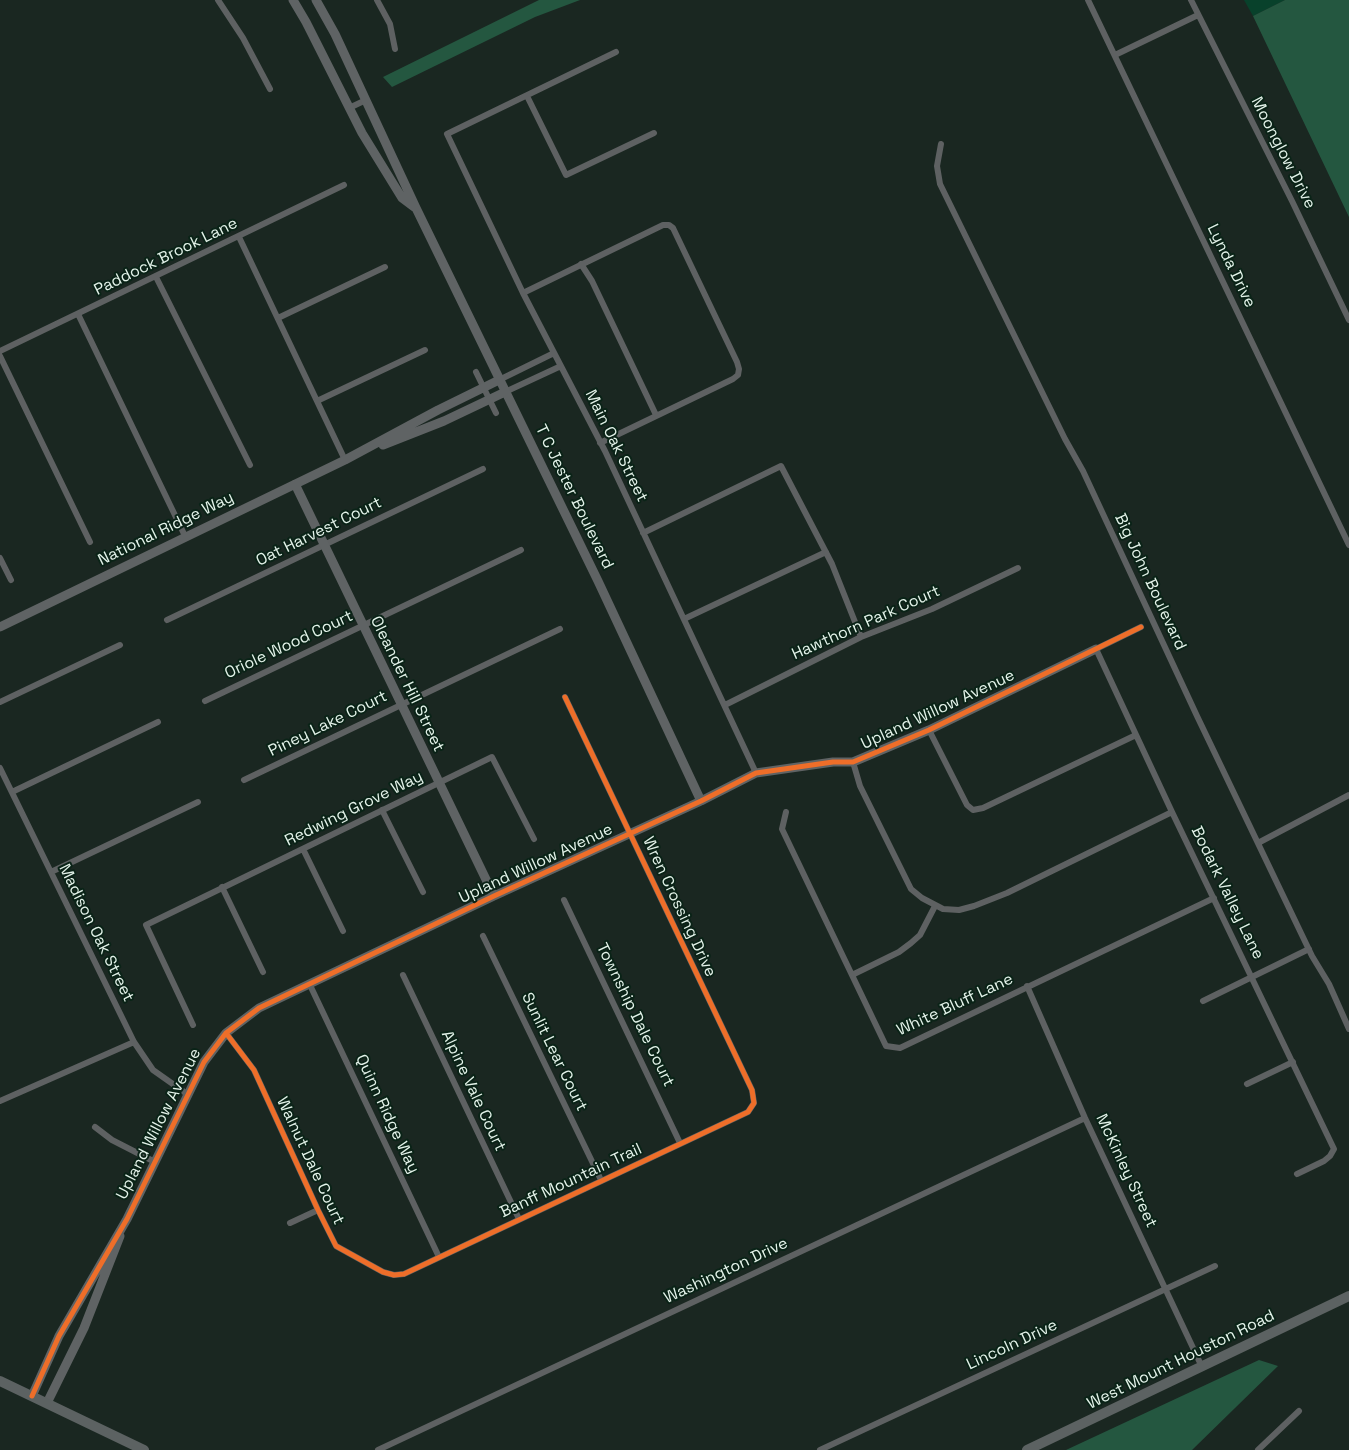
<!DOCTYPE html>
<style>
body{margin:0}
canvas{display:block;background:#1a2721}
</style>
<canvas width="1349" height="1450"></canvas>
<script>
const ctx = document.querySelector('canvas').getContext('2d');
ctx.lineJoin = 'round';
function fillPath(path, color) { ctx.fillStyle = color; ctx.fill(path, 'evenodd'); }
const poly = rows => new Path2D(rows.map(r => 'M' + r).join(''));
function trace(path, color, width, dash) { ctx.strokeStyle = color; ctx.lineWidth = width; ctx.lineCap = dash ? 'butt' : 'round'; ctx.setLineDash(dash || []); ctx.stroke(path); }
function drawText(font, color, halo, rows, align = 'center') {
  ctx.font = font + ' "Space Grotesk",sans-serif'; ctx.lineWidth = 4; ctx.setLineDash([]); ctx.textBaseline = 'middle'; ctx.strokeStyle = halo; ctx.fillStyle = color; for (const [text, x, y, turn = 0] of rows) {
    ctx.save(); ctx.translate(x, y); ctx.rotate((+turn || 0) * Math.PI / 180); ctx.textAlign = isNaN(turn) ? turn : align; if (halo) ctx.strokeText(text, 0, 0); ctx.fillText(text, 0, 0); ctx.restore();
  }
}
fillPath(poly([
 [1244,0,1285,0,1253,16]
]), '#08412b');
fillPath(poly([
 [539,0,580,0,535,17,392,87,383,77],
 [1285,0,1349,0,1349,217,1253,16],
 [1259,1360,1278,1366,1192,1450,1066,1450]
]), '#245740');
trace(poly([
 [218,0,243,38,270,89],
 [377,0,390,24,395,49],
 [1088,0,1349,545],
 [1191,0,1292,201,1349,320],
 [616,52,447,134,523,293,605,451,756,773],
 [1115,55,1198,15],
 [527,96,566,175,654,133],
 [349,108,366,100],
 [941,144,937,166,940,184,1065,439,1083,471,1197,716,1312,956,1329,984,1349,1029],
 [239,237,345,460],
 [581,264,592,281,656,415],
 [156,277,250,465],
 [523,293,663,225,669,225,673,228,737,362,739,369,738,375,733,379,600,443],
 [78,314,185,536],
 [278,318,385,267],
 [0,351,344,185],
 [0,356,90,542],
 [476,372,496,413],
 [499,380,554,353],
 [505,392,561,366],
 [317,401,425,350],
 [643,533,781,466,832,564,861,637],
 [0,558,11,580],
 [684,619,826,552],
 [167,620,483,469],
 [1141,627,1096,649,1172,812,1334,1149,1330,1156,1324,1161,1297,1174],
 [205,701,521,550],
 [0,702,120,645],
 [725,705,861,637,932,609,1018,568],
 [929,730,967,805,973,810,983,808,1136,735],
 [853,762,860,786,911,889,922,898,943,909,959,910,974,906,1007,893,1172,812],
 [0,768,134,1042,153,1070,187,1094],
 [244,780,560,629],
 [12,792,158,722],
 [382,810,423,892],
 [786,812,782,829,886,1046,900,1048,1214,898],
 [1258,843,1349,795],
 [303,849,343,931],
 [51,872,198,802],
 [222,887,263,972],
 [564,900,680,1143],
 [483,936,601,1180],
 [403,975,519,1219],
 [852,975,899,952,911,943,920,935,935,906],
 [309,983,439,1257],
 [1027,986,1085,1118,1202,1367],
 [1203,1001,1309,949],
 [193,1025,146,925,492,757,534,839],
 [226,1033,254,1070,318,1210,336,1246,383,1272,394,1275,404,1274,748,1112,754,1103,752,1090,565,697],
 [1247,1084,1293,1062],
 [0,1101,134,1042],
 [95,1127,112,1140,155,1162],
 [290,1223,318,1210],
 [378,1450,1085,1118],
 [820,1450,1215,1266],
 [1258,1450,1299,1411]
]), '#5e6162', 6);
trace(poly([
 [293,0,306,22,362,133,402,198,414,207],
 [316,0,335,34,416,208,598,581,701,801],
 [383,445,444,421,505,392],
 [295,484,494,896],
 [0,627,345,460,438,410,499,380],
 [32,1396,59,1336,127,1219,204,1062,226,1033,259,1008,494,896,701,801,756,773,833,762,853,762,929,730,1096,649],
 [47,1403,84,1328,120,1236]
]), '#5f6364', 9);
trace(poly([
 [0,1381,144,1450],
 [1027,1450,1349,1296]
]), '#5c6262', 10);
trace(poly([
 [226,1033,254,1070,318,1210,336,1246,383,1272,394,1275,404,1274,748,1112,754,1103,752,1090,565,697],
 [32,1396,59,1336,127,1219,204,1062,226,1033,259,1008,494,896,701,801,756,773,833,762,853,762,929,730,1141,627]
]), '#ee6e29', 5);
drawText('16px', '#e4f3ea', '#0a2317', [
 ["Moonglow Drive",1283,153,63],
 ["Paddock Brook Lane",166,257,-26],
 ["Lynda Drive",1231,266,64],
 ["Main Oak Street",616,446,64],
 ["T C Jester Boulevard",574,497,64],
 ["National Ridge Way",166,529,-26],
 ["Oat Harvest Court",319,532,-26],
 ["Big John Boulevard",1150,582,65],
 ["Hawthorn Park Court",866,623,-24],
 ["Oriole Wood Court",289,645,-25],
 ["Oleander Hill Street",407,684,64],
 ["Upland Willow Avenue",938,710,-25],
 ["Piney Lake Court",328,724,-26],
 ["Redwing Grove Way",354,809,-26],
 ["Upland Willow Avenue",536,864,-25],
 ["Bodark Valley Lane",1227,893,64],
 ["Wren Crossing Drive",679,907,65],
 ["Madison Oak Street",96,933,64],
 ["White Bluff Lane",955,1005,-25],
 ["Township Dale Court",635,1015,64],
 ["Sunlit Lear Court",554,1052,64],
 ["Alpine Vale Court",473,1091,65],
 ["Quinn Ridge Way",387,1114,65],
 ["Upland Willow Avenue",159,1124,-63],
 ["Walnut Dale Court",310,1161,65],
 ["McKinley Street",1126,1171,65],
 ["Banff Mountain Trail",571,1181,-25],
 ["Washington Drive",726,1271,-25],
 ["Lincoln Drive",1012,1345,-25],
 ["West Mount Houston Road",1181,1360,-26]
]);
</script>
